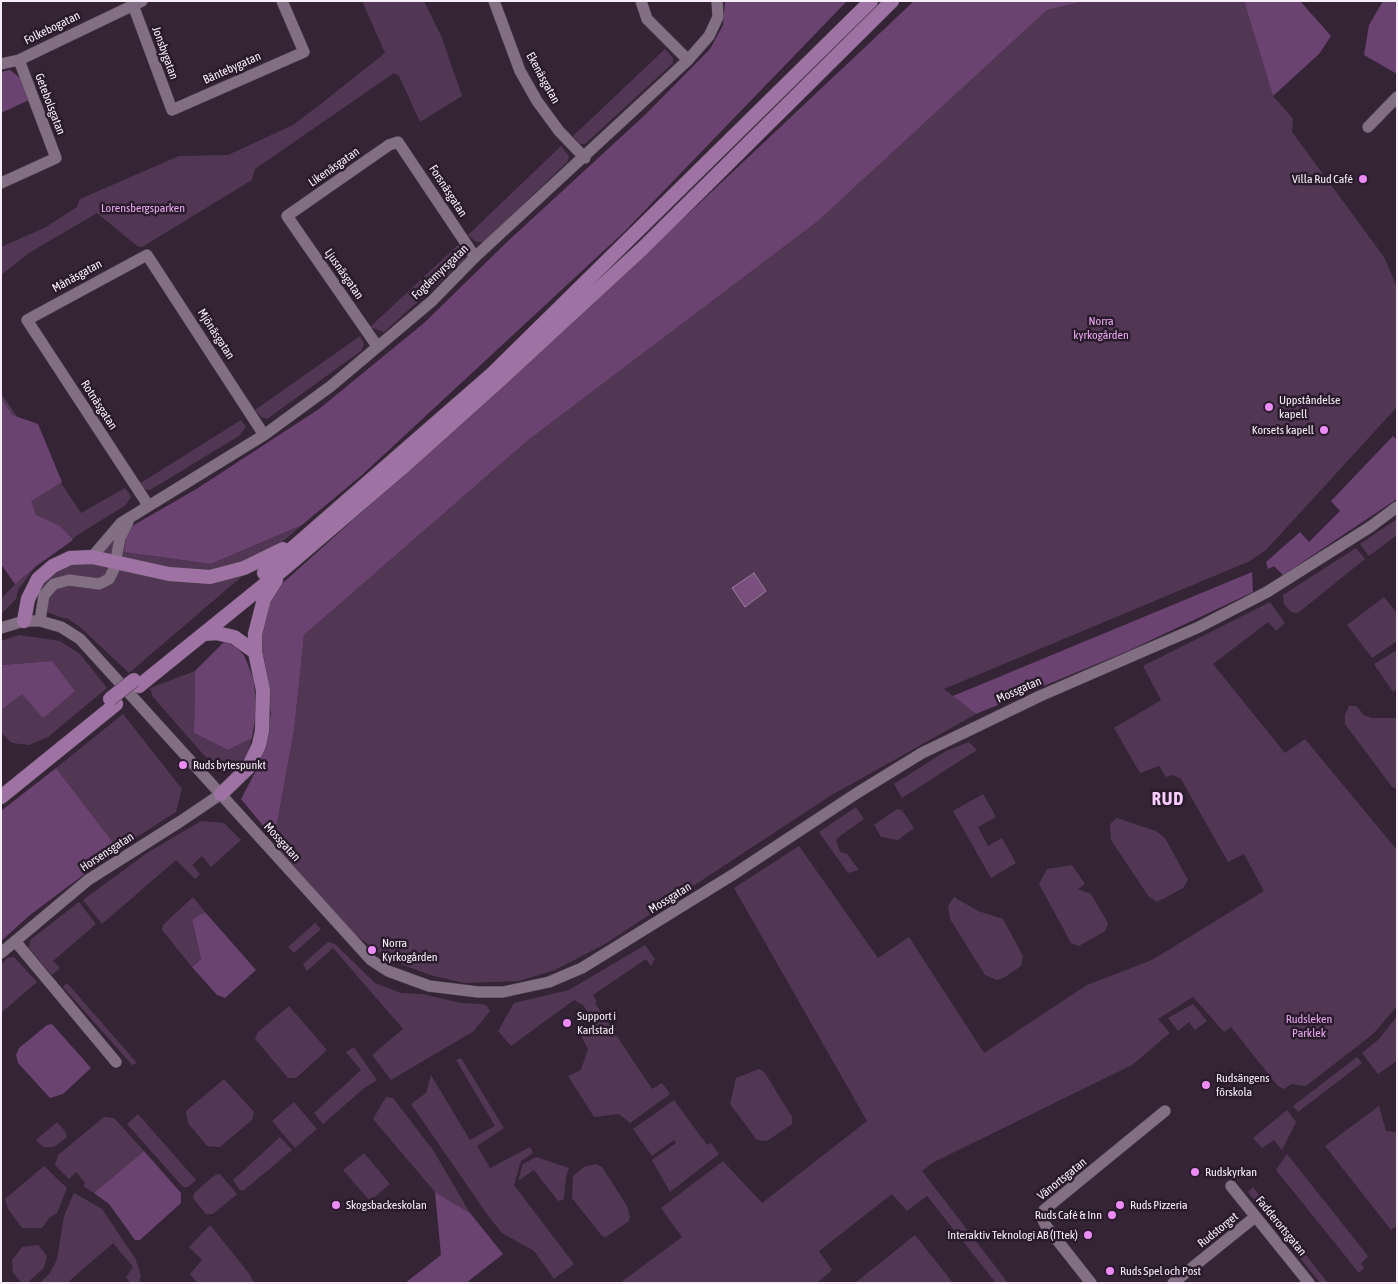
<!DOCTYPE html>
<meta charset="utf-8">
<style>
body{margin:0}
#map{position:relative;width:1398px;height:1284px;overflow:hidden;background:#342436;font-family:"Asap Condensed",sans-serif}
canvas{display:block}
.frame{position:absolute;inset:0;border:2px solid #f7edf8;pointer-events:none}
</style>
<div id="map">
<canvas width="1398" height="1284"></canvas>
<div class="frame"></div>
</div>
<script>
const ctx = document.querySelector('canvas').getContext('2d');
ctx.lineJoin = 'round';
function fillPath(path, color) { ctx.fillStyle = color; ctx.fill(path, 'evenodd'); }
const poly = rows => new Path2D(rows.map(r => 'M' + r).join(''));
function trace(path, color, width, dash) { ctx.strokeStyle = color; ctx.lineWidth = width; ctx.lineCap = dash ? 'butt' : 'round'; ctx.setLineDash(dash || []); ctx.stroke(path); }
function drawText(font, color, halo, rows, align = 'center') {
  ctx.font = font + ' "Asap Condensed",sans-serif'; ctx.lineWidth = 5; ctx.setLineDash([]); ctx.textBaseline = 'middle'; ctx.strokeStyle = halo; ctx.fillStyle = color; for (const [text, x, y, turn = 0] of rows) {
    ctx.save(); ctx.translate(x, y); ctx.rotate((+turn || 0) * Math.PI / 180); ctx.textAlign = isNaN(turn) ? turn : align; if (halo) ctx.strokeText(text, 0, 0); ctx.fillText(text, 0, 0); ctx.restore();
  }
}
fillPath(poly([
 [362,1,424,1,442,38,462,96,420,122,399,76,394,73,255,169,252,180,142,247,137,246,97,213,29,253,1,275,1,247,44,228,77,207,80,199,179,156,228,155,293,125,322,103,385,53],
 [1084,1,1244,1,1273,96,1293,119,1292,132,1384,257,1397,287,1397,407,1266,550,1250,561,944,689,976,714,830,796,605,944,555,970,519,981,464,983,430,975,387,959,345,927,277,850,274,839,294,731,304,635,527,441,818,221,1047,10],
 [665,49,673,58,673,63,585,144,580,144,573,136],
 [561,146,569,156,568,161,484,242,476,242,468,235],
 [458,245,464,255,464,260,384,332,370,327],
 [360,336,364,344,361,351,267,419,261,417,255,410],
 [1,393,81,513,125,488,131,496,126,505,79,534,35,567,18,590,16,599,1,614,1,599,15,584,1,564],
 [241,420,246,427,239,436,150,490,144,489,139,484],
 [1397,519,1397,535,1369,556,1360,544],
 [302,525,129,673,80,627,65,617,66,619,49,613,42,604,40,593,44,583,63,568,127,529,124,552,211,564],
 [1356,548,1365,559,1298,613,1291,612,1284,604,1283,595],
 [1384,597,1397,613,1397,641,1372,658,1347,625],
 [1270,602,1285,623,1276,631,1268,622,1213,664,1285,753,1305,739,1397,850,1397,1006,1373,1034,1306,1086,1291,1084,1284,1089,1278,1086,1231,1027,1224,1032,1193,997,1158,1019,1170,1033,1132,1065,934,1162,922,1171,1008,1283,996,1283,927,1196,907,1211,892,1194,819,1251,832,1270,817,1283,620,1283,682,1237,661,1208,723,1161,762,1203,867,1121,734,888,799,846,878,958,909,937,984,1053,1087,985,1152,960,1264,891,1244,854,1228,862,1181,779,1173,775,1166,777,1159,766,1140,773,1114,728,1161,700,1143,666],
 [19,635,60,641,80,654,107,688,48,737,29,745,12,743,1,733,1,710,22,693,52,661,1,665,1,641],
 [1397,650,1397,689,1393,692,1374,664],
 [195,671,194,733,228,750,252,738,246,758,233,770,217,770,153,697,150,688],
 [1349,706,1356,706,1364,715,1371,718,1397,718,1397,789,1392,787,1345,724,1345,715],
 [123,714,182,789,176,812,118,849,56,768],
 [969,742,977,750,902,798,894,784,946,751],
 [983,794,996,817,978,827,988,846,1002,838,1016,863,991,878,953,811],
 [856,807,864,819,836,839,840,852,847,854,859,870,848,873,819,832],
 [897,809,902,810,914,828,898,840,881,837,874,825],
 [1117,818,1156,831,1165,838,1188,880,1183,888,1157,902,1149,897,1111,840,1110,824],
 [201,821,224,823,241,840,211,867,202,856,192,865,200,874,195,879,176,860,102,924,83,900,147,853],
 [1072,865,1085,884,1078,889,1091,894,1108,923,1105,931,1079,946,1071,943,1039,884,1047,869],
 [193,897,205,912,192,921,201,959,192,967,162,930,163,925],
 [954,897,978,911,1003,919,1023,956,1021,966,1005,977,997,980,985,975,950,919,948,906],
 [79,902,96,924,53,961,60,968,52,975,29,948,30,940],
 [315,923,321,929,294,953,288,947],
 [328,942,335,944,375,983,401,993,423,994,460,1003,482,1004,487,1006,490,1011,474,1031,391,1080,372,1055,403,1029,333,948,307,971,303,964],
 [645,945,655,959,651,966,646,959,593,995,597,1002,595,1003,652,1089,662,1083,670,1094,630,1123,619,1114,594,1117,568,1076,581,1070,588,1049,581,1036,595,1022,583,1005,574,1000,511,1046,498,1031,514,1003,569,990],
 [14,957,37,982,1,1013,1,964,8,958],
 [67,983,137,1063,132,1065,63,987],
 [1193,1004,1207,1021,1195,1030,1189,1022,1178,1031,1168,1018],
 [289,1006,327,1050,296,1078,288,1078,255,1039,258,1032],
 [1397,1016,1397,1061,1378,1074,1362,1053,1379,1039],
 [354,1047,377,1080,363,1089,323,1124,314,1113,361,1070,346,1052],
 [1357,1057,1362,1063,1298,1112,1293,1106],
 [461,1058,504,1128,477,1146,490,1168,530,1147,533,1153,521,1161,514,1185,574,1264,554,1279,534,1251,502,1233,489,1217,411,1104,426,1093,431,1075,470,1140,495,1126,456,1060],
 [759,1069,765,1073,792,1117,792,1124,767,1141,757,1140,730,1104,736,1078],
 [224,1079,254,1112,252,1120,220,1147,207,1146,188,1123,186,1111],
 [386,1097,393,1098,433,1150,470,1213,435,1192,373,1119],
 [674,1100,707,1145,711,1143,719,1154,670,1192,652,1160,676,1143,674,1140,652,1156,633,1129],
 [294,1102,317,1129,295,1148,272,1121],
 [1379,1106,1386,1131,1397,1132,1397,1226,1391,1230,1325,1146],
 [1287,1110,1296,1122,1282,1150,1274,1140,1262,1148,1253,1138],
 [138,1114,196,1180,188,1187,183,1187,127,1124],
 [104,1117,114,1118,144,1151,94,1193,83,1186,85,1183,76,1172,69,1179,55,1165,58,1155],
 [57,1122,65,1131,67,1137,54,1147,43,1147,36,1140],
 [280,1137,292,1150,243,1191,240,1190,233,1180],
 [364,1153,390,1184,370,1201,343,1170],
 [1287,1154,1368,1256,1361,1264,1364,1268,1359,1273,1276,1170],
 [536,1157,569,1168,566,1177,564,1199,558,1201,534,1170,518,1181,523,1164],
 [596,1164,602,1167,627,1206,630,1217,629,1221,606,1237,602,1236,572,1198,573,1176,584,1167],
 [44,1166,67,1188,57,1213,49,1218,42,1228,22,1228,8,1209,5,1199],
 [220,1174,237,1194,213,1214,206,1214,193,1198,194,1193,215,1175],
 [1253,1187,1302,1250,1328,1283,1320,1283,1248,1192],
 [74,1193,102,1209,135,1258,141,1275,139,1283,130,1283,126,1277,133,1267,113,1243,67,1283,40,1283,50,1273,57,1259,64,1216],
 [210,1225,248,1272,254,1283,197,1283,190,1274,202,1260,189,1247],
 [915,1235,953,1283,855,1283],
 [38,1245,47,1256,44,1268,27,1283,22,1283,13,1273,12,1260,22,1247]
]), '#523755');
fillPath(poly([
 [725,1,847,1,624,232,362,475,302,525,211,564,124,552,127,529,198,488,319,409,424,323,508,241,646,114,710,49,723,25],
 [914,1,1084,1,1047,10,818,221,527,441,304,635,294,731,274,839,241,799,260,763,271,713,258,637,256,607,567,328],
 [1244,1,1300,1,1331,36,1319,54,1273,96],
 [1383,1,1397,1,1397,74,1364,55,1369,25],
 [10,70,20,78,29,100,1,113,1,72],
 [1,398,12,415,38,424,62,482,31,501,36,515,60,526,73,540,35,567,15,584,1,564],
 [1393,436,1397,440,1397,499,1283,575,1274,566,1268,569,1266,562,1300,532,1309,542,1340,511,1331,501],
 [1252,572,1253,592,1128,651,976,714,953,696],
 [225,641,236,647,244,655,254,680,256,712,252,738,228,750,194,733,195,671],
 [52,661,75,691,43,718,22,694,1,710,1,665],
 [56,768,118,849,30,915,1,941,1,811],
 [205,912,256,970,225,998,217,995,192,967,201,959,192,920],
 [52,1024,91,1068,63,1094,50,1098,18,1063,16,1055,19,1048,47,1025],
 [144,1151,181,1193,181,1203,140,1240,135,1240,109,1204,94,1193],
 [435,1192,470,1213,503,1254,466,1283,405,1283,441,1255]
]), '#6b4370');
const water = poly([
 [754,573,766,591,745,607,732,588,754,573]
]);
fillPath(water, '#784f7d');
trace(water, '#9e7ea2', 1);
const minor = poly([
 [494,1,520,71,537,101,559,131,585,158],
 [641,1,647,19,688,60],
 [133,5,172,110,304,52,282,1],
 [1,64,19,60,142,1],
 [1368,127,1397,97],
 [1,183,56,158,19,60],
 [377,346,287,216,389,145,398,142,475,257],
 [148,505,27,320,147,255,264,435],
 [92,557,121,523,264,435,331,386,432,301,475,257,688,60,709,36,718,17,717,1],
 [40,621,44,595,54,584,69,580,99,584,109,579,114,569,120,538,128,522],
 [1,628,24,621,40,621,61,627,80,639,371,960,388,971,429,986,478,992,503,992,549,982,582,968,734,874,857,793,922,753,1040,696,1199,627,1267,592,1370,527,1397,507],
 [15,941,116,1062],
 [1,953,88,880,181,821,221,794],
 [1231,1186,1309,1283],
 [1091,1283,1046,1226,1041,1216,1044,1210,1165,1111],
 [1173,1283,1255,1217]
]);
const major = poly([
 [264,573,492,374,871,1],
 [24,621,28,599,38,579,53,566,70,558,92,557,169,574,210,577,244,568,283,549],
 [204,634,216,633,234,637,255,652],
 [139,686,285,568,401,469,499,381,642,249,892,1],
 [221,794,248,768,259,745,262,731,263,690,255,652,255,634,264,599,276,580],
 [1,797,116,704]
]);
trace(minor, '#504352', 12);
trace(major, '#504352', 15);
trace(minor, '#826f84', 11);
trace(major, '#9e73a3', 14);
const majorBridge = poly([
 [110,699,134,680]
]);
trace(majorBridge, '#504352', 15, []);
trace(majorBridge, '#9e73a3', 14);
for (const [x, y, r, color] of [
 [1363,179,5,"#ed8cf9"],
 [1269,407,5,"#ed8cf9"],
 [1324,430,5,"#ed8cf9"],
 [183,765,5,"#ed8cf9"],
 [372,950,5,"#ed8cf9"],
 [567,1023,5,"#ed8cf9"],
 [1206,1085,5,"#ed8cf9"],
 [1195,1172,5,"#ed8cf9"],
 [336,1205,5,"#ed8cf9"],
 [1120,1205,5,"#ed8cf9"],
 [1112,1215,5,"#ed8cf9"],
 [1088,1235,5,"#ed8cf9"],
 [1110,1271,5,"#ed8cf9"]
]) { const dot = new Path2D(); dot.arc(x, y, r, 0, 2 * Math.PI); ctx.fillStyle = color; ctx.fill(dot); trace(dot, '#2a1b2c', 2); }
drawText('12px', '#f7edf8', '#2a1b2c', [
 ["Folkebogatan",52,28,-26],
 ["Jonsbygatan",165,53,70],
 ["Bäntebygatan",232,68,-24],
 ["Ekenäsgatan",543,78,61],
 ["Getebolsgatan",50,104,69],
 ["Likenäsgatan",334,167,-35],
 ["Forsnäsgatan",448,191,57],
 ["Fogdemyrsgatan",440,272,-44],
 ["Ljusnäsgatan",344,274,55],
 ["Månäsgatan",77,276,-29],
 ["Mjönäsgatan",216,334,57],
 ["Rotnäsgatan",99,405,57],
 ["Mossgatan",1019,690,-24],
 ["Mossgatan",282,842,48],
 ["Horsensgatan",107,852,-33],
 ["Mossgatan",670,898,-32],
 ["Vänortsgatan",1062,1179,-39],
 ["Fadderortsgatan",1281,1226,51],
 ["Rudstorget",1218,1230,-39]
]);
drawText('12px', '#f7edf8', '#2a1b2c', [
 ["Villa Rud Café",1353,179,"right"],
 ["Uppståndelse",1279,400],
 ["kapell",1279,414],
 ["Korsets kapell",1314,430,"right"],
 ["Ruds bytespunkt",193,765],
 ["Norra",382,943],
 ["Kyrkogården",382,957],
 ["Support i",577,1016],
 ["Karlstad",577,1030],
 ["Rudsängens",1216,1078],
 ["förskola",1216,1092],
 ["Rudskyrkan",1205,1172],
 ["Skogsbackeskolan",346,1205],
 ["Ruds Pizzeria",1130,1205],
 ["Ruds Café & Inn",1102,1215,"right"],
 ["Interaktiv Teknologi AB (ITtek)",1078,1235,"right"],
 ["Ruds Spel och Post",1120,1271]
], 'left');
drawText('12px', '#e8a9ef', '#2a1b2c', [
 ["Lorensbergsparken",143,208],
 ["Norra",1101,321],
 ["kyrkogården",1101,335],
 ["Rudsleken",1309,1019],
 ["Parklek",1309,1033]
]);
ctx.letterSpacing = '1px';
drawText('bold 18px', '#f8cdfd', '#2a1b2c', [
 ["RUD",1168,799]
]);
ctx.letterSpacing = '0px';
</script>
